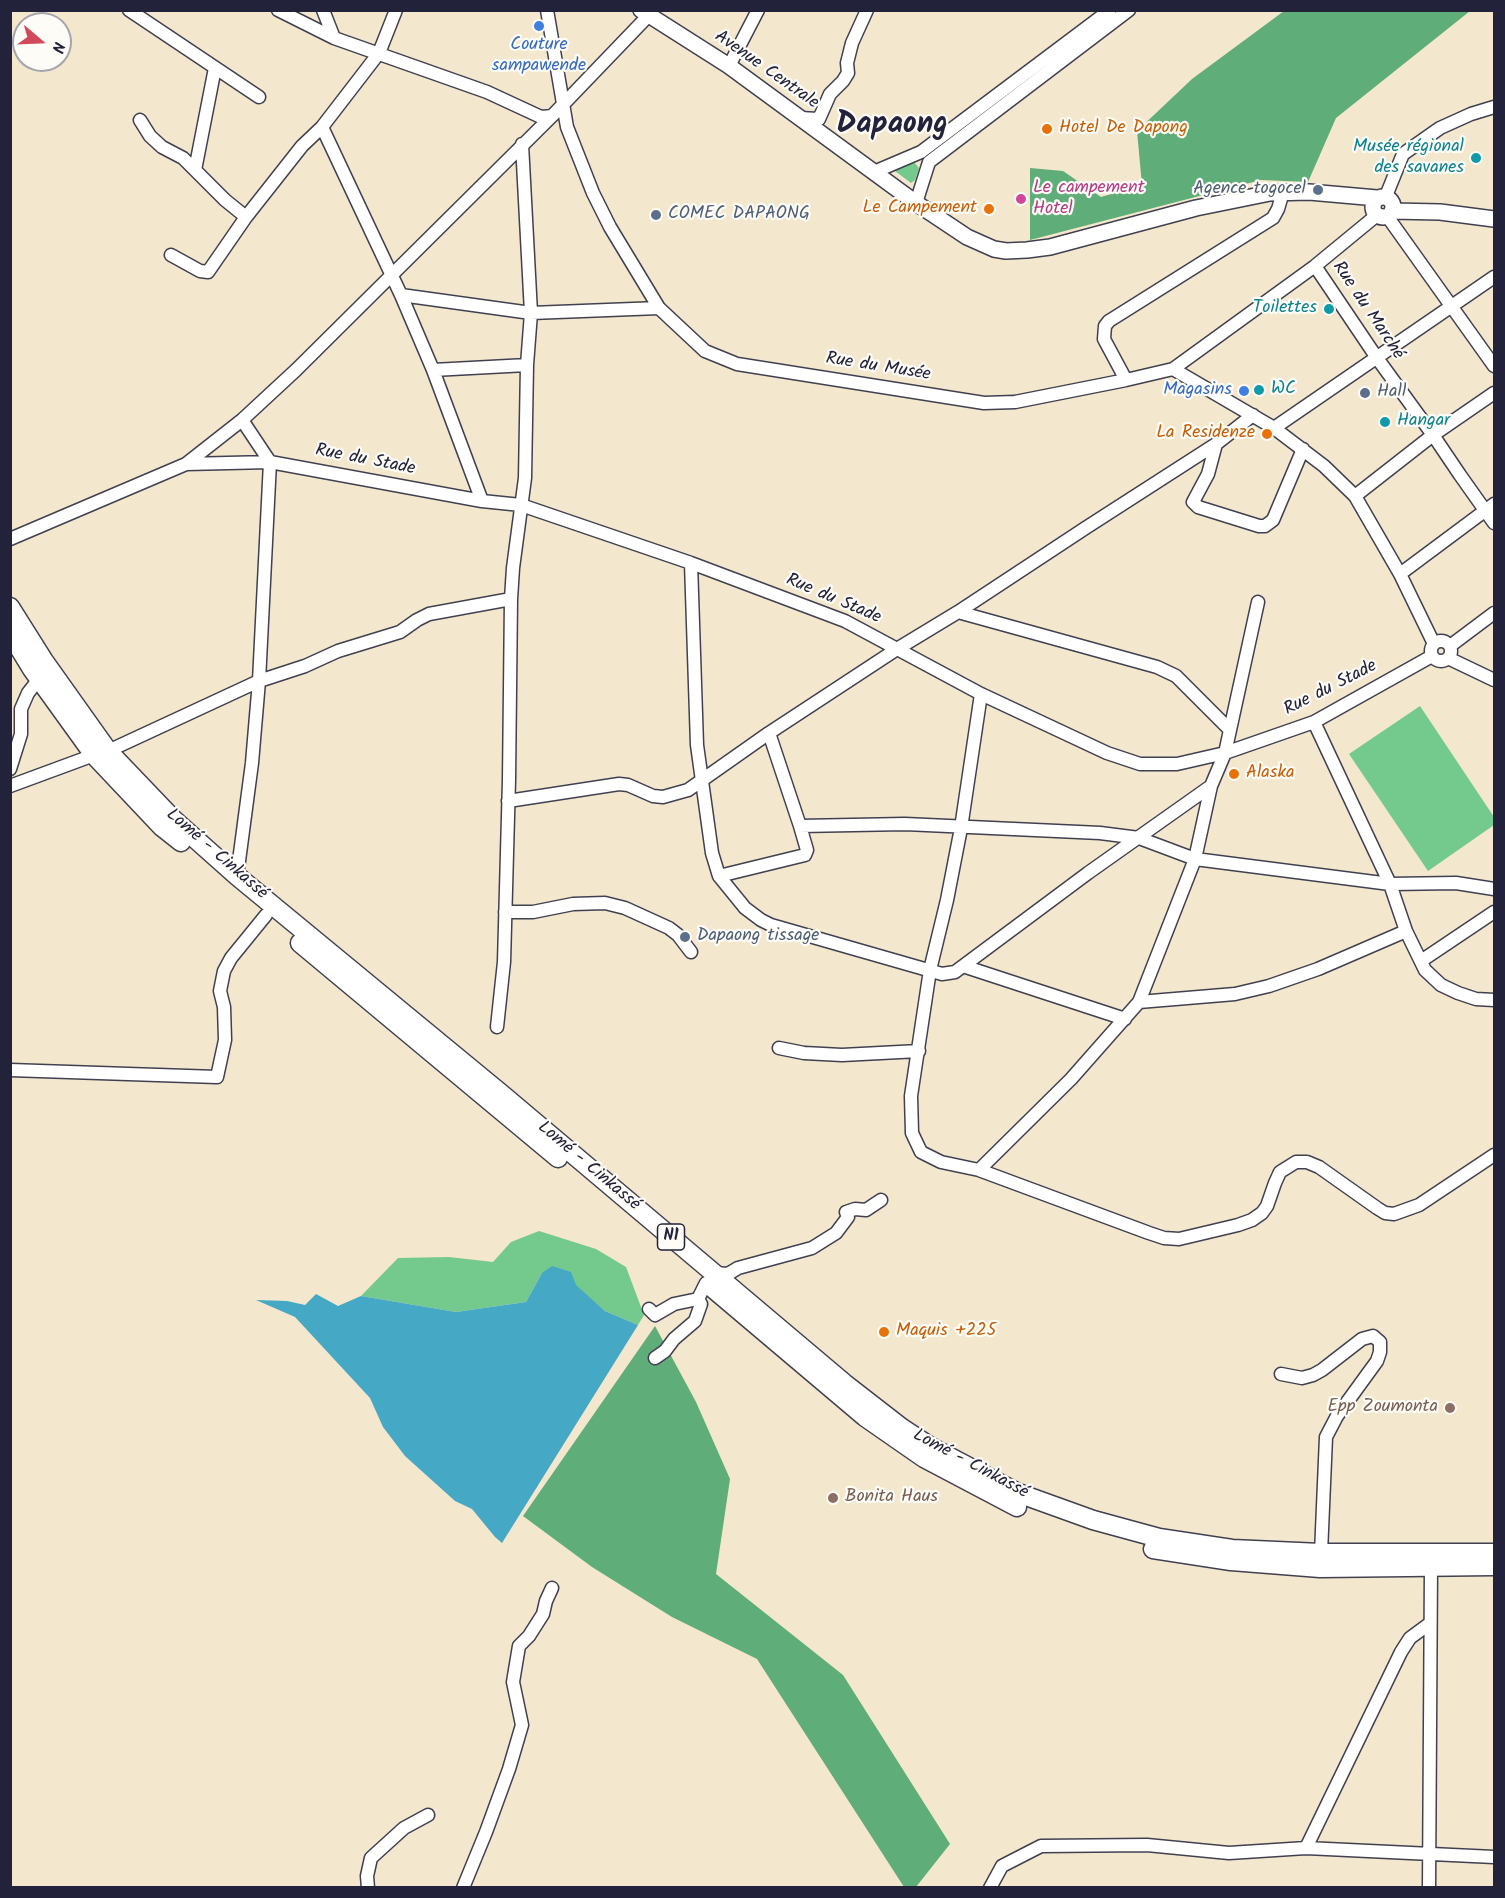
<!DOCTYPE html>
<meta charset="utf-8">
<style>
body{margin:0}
#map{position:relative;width:1505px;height:1898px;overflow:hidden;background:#f3e7cd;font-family:Kalam,sans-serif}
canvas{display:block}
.frame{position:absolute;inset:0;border:12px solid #22223b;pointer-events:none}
.north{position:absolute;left:12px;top:12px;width:60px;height:60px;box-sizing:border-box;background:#fdfcf7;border:2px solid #a5a5ac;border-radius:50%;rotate:109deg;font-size:16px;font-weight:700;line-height:24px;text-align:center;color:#22223b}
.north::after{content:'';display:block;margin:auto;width:21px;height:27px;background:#d1495b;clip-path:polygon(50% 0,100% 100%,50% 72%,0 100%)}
</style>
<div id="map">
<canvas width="1505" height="1898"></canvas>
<div class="frame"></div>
<div class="north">N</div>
</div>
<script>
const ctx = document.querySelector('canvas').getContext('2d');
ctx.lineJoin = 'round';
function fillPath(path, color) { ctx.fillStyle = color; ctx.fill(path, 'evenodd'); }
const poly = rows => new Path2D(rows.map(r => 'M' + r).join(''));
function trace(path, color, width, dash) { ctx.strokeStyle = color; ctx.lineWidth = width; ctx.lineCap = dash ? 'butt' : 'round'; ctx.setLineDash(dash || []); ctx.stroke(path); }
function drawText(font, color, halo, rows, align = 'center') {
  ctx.font = font + ' Kalam,sans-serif'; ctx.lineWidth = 4.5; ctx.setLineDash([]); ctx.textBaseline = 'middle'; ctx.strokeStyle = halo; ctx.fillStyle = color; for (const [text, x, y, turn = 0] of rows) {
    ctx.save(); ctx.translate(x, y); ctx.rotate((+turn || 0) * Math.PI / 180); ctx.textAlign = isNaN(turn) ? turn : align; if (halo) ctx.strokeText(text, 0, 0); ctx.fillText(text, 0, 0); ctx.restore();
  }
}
fillPath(poly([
 [913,161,919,168,915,180,911,183,895,171],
 [1420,706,1494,817,1494,825,1428,871,1349,754],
 [539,1231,596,1249,626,1267,644,1315,638,1325,605,1311,575,1285,542,1273,526,1302,456,1312,361,1296,398,1258,449,1257,493,1262,511,1242]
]), '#74c98d');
fillPath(poly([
 [1284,11,1470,11,1336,118,1308,182,1261,180,1030,240,1030,168,1063,171,1101,197,1142,185,1137,131,1192,79],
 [655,1326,696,1402,730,1479,716,1574,843,1675,950,1844,916,1887,904,1887,757,1659,672,1617,592,1567,523,1516]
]), '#5fad78');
fillPath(poly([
 [552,1266,571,1272,576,1285,605,1311,638,1325,502,1543,495,1537,472,1509,455,1501,405,1456,383,1427,370,1398,295,1317,256,1300,287,1301,305,1305,316,1294,338,1306,361,1296,456,1312,526,1302,542,1273]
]), '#45a8c5');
const minor = poly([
 [129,10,259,97],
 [278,10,334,38],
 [323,10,334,38,487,92,541,117,552,116],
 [396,10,379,53,322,127,401,295,433,370,482,501],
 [547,10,567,127,593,193,610,227,659,308,705,351,737,364,984,403,1015,402,1126,380,1173,369,1315,266,1377,215],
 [729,66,758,10],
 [799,118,819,119,830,94,843,81,848,73,847,63,852,43,867,10],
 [140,120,150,136,162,147,183,158,225,200,246,217],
 [195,170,215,68],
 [874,172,921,152,1110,10],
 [1386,196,1403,154,1440,128,1471,114,1494,107],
 [916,203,929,162,1129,10],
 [1387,216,1494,366],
 [171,255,200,271,208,272,246,217,302,146,322,127],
 [1315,266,1377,358,1433,435,1460,475,1494,523],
 [401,295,531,313,659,308],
 [1173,369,1274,428,1324,466,1355,496,1400,574,1434,644],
 [433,370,527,365],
 [1126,380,1104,339,1105,326,1109,321,1273,218,1278,209,1283,192],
 [1274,428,1494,277],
 [1216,444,1208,474,1193,502,1198,507,1259,526,1265,526,1273,520,1303,449],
 [186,464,270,462,482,501,521,505,691,563,845,621,981,694,1107,753,1140,764,1177,764,1225,753,1314,722,1432,656],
 [1355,496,1433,435,1494,393],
 [10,539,186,464,242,420,296,370,552,116,649,15],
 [691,563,697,745,712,853,719,876,745,908,761,920,771,925,942,974,955,972,1088,873,1211,786,1225,753,1258,602],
 [1400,574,1494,504],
 [958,612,1157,667,1176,676,1229,729],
 '1431 651a10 10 0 1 1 20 0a10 10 0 1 1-20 0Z',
 [1450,646,1494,613],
 [1448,658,1494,680],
 [981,694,961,828,947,900,930,970,911,1096,912,1133,921,1152,941,1162,979,1170,1149,1233,1164,1238,1179,1239,1238,1225,1252,1220,1262,1213,1267,1206,1275,1183,1280,1172,1296,1162,1307,1162,1319,1167,1377,1208,1385,1213,1394,1214,1419,1205,1494,1155],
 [1314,722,1390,884,1406,931,1425,970,1441,985,1458,993,1476,999,1494,1000],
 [769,733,800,826,905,824,1100,833,1139,838,1195,859,1390,884,1456,883,1494,889],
 [108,751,259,681,305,666,338,651,400,632,417,620,429,614,511,599],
 [10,769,21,734,21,709,28,693,39,679],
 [10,786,94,755],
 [508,801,619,784,628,785,653,796,663,797,688,790,769,733,897,649,958,612,1087,527,1216,444,1253,415],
 [237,876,252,763,259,681,270,462,242,420],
 [719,876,805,855,807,850,800,826],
 [505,912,533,912,573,904,605,903,625,908,669,928,678,935,691,952],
 [1421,961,1494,912],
 [963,966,1125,1019],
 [1139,1002,1235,994,1269,986,1318,969,1406,931],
 [497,1027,504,962,509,780,511,599,513,568,525,478,527,365,531,313,522,144],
 [779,1048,804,1053,842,1055,919,1051],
 [10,1070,217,1077,225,1040,224,1007,220,991,224,971,231,958,266,915],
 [979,1170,1071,1079,1139,1002,1195,859,1211,786],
 [714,1273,728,1274,738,1268,812,1248,836,1233,848,1217,846,1212,855,1209,866,1210,881,1200],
 [649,1309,655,1315,674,1304,698,1299,706,1283],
 [655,1358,665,1351,674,1339,695,1321,701,1304,698,1299],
 [1281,1374,1302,1378,1313,1375,1322,1370,1362,1339,1373,1336,1380,1342,1380,1352,1377,1361,1337,1416,1326,1437,1321,1553],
 [1306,1848,1401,1652,1410,1638,1429,1624],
 [368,1888,367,1876,371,1858,404,1828,428,1815],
 [463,1888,486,1832,509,1769,522,1725,513,1682,519,1646,529,1636,543,1614,546,1601,552,1588],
 [990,1888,1002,1866,1041,1846,1147,1845,1229,1853,1306,1848,1494,1857],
 [1429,1888,1431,1566]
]);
const major = poly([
 [641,10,729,66,916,203,967,237,994,249,1006,251,1027,250,1050,247,1196,208,1270,193,1309,192,1377,198],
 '1373 207a10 10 0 1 1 20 0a10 10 0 1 1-20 0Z',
 [1392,211,1440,212,1494,219]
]);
const highway = poly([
 [10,607,44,661,108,751,173,819,237,876,504,1096,844,1383,902,1428,931,1447,1018,1493,1093,1520,1159,1538,1232,1549,1321,1553,1494,1553],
 [10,633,32,669,94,755,162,827,181,842],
 [300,943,558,1158],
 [710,1286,865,1417,924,1458,1017,1507],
 [1153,1549,1231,1561,1320,1568,1494,1566]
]);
trace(minor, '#414051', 15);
trace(major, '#414051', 18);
trace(highway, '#414051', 21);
trace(minor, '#fff', 12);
trace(major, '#fff', 15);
trace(highway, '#fff', 18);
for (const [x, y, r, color] of [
 [539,26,6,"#3f7fe0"],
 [1047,129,6,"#e8710a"],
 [1476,158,6,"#0f9aa8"],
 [1318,190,6,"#5c6f8a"],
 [1021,199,6,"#d1479c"],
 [989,209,6,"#e8710a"],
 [656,215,6,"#5c6f8a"],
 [1329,309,6,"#0f9aa8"],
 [1259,390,6,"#0f9aa8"],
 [1244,391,6,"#3f7fe0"],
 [1365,393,6,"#5c6f8a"],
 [1385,422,6,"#0f9aa8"],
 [1267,434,6,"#e8710a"],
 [1234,774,6,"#e8710a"],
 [685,937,6,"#5c6f8a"],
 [884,1332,6,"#e8710a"],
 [1450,1408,6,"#8d6e63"],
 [833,1498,6,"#8d6e63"]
]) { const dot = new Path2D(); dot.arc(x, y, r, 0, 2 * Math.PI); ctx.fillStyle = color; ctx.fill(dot); trace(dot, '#fdfcf7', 2); }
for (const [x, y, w] of [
 [671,1237,27]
]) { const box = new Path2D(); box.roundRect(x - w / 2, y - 13, w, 26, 4.5); ctx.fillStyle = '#fdfcf7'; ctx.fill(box); trace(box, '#22223b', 1.5); }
drawText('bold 16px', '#22223b', null, [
 ["N1",671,1237]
]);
drawText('18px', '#366cbe', '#fdfcf7', [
 ["Couture",539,46],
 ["sampawende",539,67],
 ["Magasins",1232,391,"right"]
]);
drawText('18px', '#22223b', '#fdfcf7', [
 ["Avenue Centrale",766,71,35],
 ["Rue du Marché",1367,311,56],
 ["Rue du Musée",878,368,9],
 ["Rue du Stade",365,461,11],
 ["Rue du Stade",833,600,23],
 ["Rue du Stade",1331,689,-27],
 ["Lomé - Cinkassé",216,855,41],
 ["Lomé - Cinkassé",588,1167,40],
 ["Lomé - Cinkassé",970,1465,28]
]);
drawText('18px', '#c56008', '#fdfcf7', [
 ["Hotel De Dapong",1059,129],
 ["Le Campement",977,209,"right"],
 ["La Residenze",1255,434,"right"],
 ["Alaska",1246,774],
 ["Maquis +225",896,1332]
], 'left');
drawText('18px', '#0d838f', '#fdfcf7', [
 ["Musée régional",1464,148],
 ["des savanes",1464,169],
 ["Toilettes",1317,309],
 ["WC",1271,390,"left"],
 ["Hangar",1397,422,"left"]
], 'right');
drawText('18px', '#b23c85', '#fdfcf7', [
 ["Le campement",1033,189],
 ["Hotel",1033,210]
], 'left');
drawText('18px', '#4e5e75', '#fdfcf7', [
 ["Agence togocel",1306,190,"right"],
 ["COMEC DAPAONG",668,215],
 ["Hall",1377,393],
 ["Dapaong tissage",697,937]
], 'left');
drawText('18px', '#785e54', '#fdfcf7', [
 ["Epp Zoumonta",1438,1408],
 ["Bonita Haus",845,1498,"left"]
], 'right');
drawText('bold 30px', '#22223b', '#fdfcf7', [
 ["Dapaong",892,127]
]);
</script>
